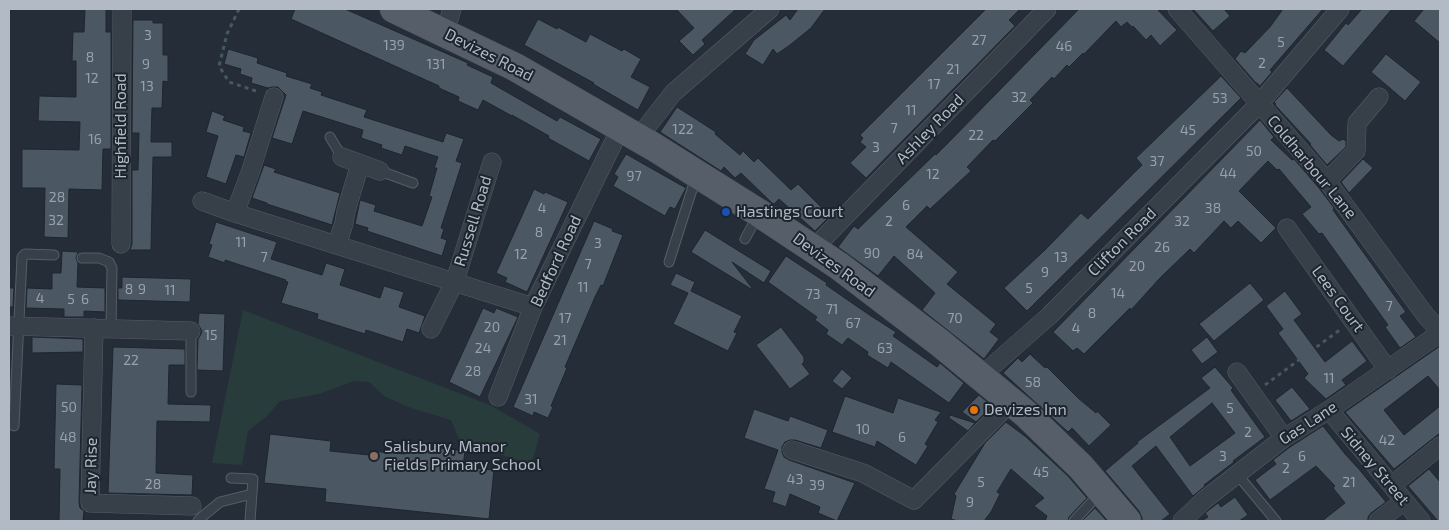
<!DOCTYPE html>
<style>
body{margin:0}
#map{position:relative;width:1449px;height:530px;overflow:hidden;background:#242d38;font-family:"Exo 2",sans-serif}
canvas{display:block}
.frame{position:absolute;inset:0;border:10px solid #b2bac5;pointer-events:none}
</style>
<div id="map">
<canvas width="1449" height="530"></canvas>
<div class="frame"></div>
</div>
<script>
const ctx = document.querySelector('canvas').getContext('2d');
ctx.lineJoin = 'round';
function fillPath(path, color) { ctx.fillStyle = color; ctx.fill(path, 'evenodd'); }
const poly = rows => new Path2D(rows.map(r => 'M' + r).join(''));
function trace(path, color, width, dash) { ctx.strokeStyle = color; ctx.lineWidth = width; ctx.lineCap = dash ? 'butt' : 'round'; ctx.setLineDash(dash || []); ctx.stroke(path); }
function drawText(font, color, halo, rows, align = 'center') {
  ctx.font = font + ' "Exo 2",sans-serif'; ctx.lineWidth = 4; ctx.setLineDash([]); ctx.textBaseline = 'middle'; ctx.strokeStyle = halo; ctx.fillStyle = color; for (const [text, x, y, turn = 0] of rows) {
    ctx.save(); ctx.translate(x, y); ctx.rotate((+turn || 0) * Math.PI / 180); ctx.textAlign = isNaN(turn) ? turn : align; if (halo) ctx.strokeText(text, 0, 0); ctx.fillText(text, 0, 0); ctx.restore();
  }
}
fillPath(poly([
 [243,310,490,405,540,434,531,465,483,448,460,442,451,420,408,407,384,396,369,382,354,381,319,394,280,401,266,417,248,431,242,465,212,463]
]), '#293c3c');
const building = poly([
 [85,9,106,9,106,32,111,32,111,149,103,149,102,190,69,189,68,238,44,237,45,188,22,188,22,149,79,150,80,122,38,121,39,96,76,97,76,61,72,61,73,32,84,32,85,9],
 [295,9,345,9,468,63,467,65,493,77,491,83,557,121,560,117,601,139,589,161,548,138,549,136,512,115,512,116,483,100,478,110,458,101,459,97,439,88,439,86,291,19,295,9],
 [676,9,736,9,702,40,705,44,693,55,679,41,694,28,676,9],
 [798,9,825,9,811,28,790,45,777,54,773,49,763,65,745,54,754,40,786,15,790,20,798,9],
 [986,9,1020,9,1009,20,1015,26,866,178,850,163,866,147,860,142,863,138,860,135,986,9],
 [1079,9,1157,9,1177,30,1160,46,1151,35,1146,40,1133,26,1132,27,1127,22,1121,27,1116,21,1084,54,1083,53,1069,67,1067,65,1054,79,1052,77,1030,100,1033,103,995,141,993,140,967,167,971,171,930,209,927,206,906,227,958,272,947,284,996,324,990,332,999,339,984,359,922,310,935,293,894,256,878,276,838,247,854,226,858,229,935,154,936,155,946,145,1079,9],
 [1193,9,1224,9,1230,16,1213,31,1193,9],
 [1283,9,1323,9,1270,70,1272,72,1260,86,1257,83,1256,83,1235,59,1241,51,1245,53,1270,27,1283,9],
 [1362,9,1392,9,1343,66,1324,50,1346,23,1348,25,1362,9],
 [1424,9,1440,9,1440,43,1414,21,1424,9],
 [538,19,557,29,558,27,586,42,590,34,622,51,624,49,641,59,631,77,650,87,638,110,593,84,594,83,524,45,538,19],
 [133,20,153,20,153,23,163,23,163,55,168,55,168,82,163,81,162,108,152,108,151,142,172,142,172,157,153,157,151,250,130,250,132,244,132,170,138,170,139,133,132,133,133,20],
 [228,49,258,58,257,63,287,73,286,76,312,84,310,88,322,92,321,95,367,110,364,117,443,142,446,133,464,139,456,161,462,163,441,228,444,229,441,238,447,240,442,256,367,231,368,228,355,224,360,200,376,205,374,211,422,226,432,197,429,196,437,168,434,168,438,157,405,146,402,155,381,148,382,145,361,138,363,130,303,111,292,144,272,138,286,95,278,87,272,87,268,88,251,83,252,78,240,74,241,69,224,64,228,49],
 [1386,54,1421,82,1405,101,1371,72,1386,54],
 [1221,76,1241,98,1027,311,1004,288,1045,250,1081,213,1088,219,1142,165,1136,158,1221,76],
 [1287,88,1331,135,1339,141,1343,139,1346,141,1346,147,1327,165,1310,145,1311,144,1275,105,1276,104,1274,102,1287,88],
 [677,107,716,132,715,134,740,155,743,151,754,162,758,158,791,190,798,184,830,216,815,231,779,199,774,204,772,203,741,173,735,178,724,167,721,171,660,132,677,107],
 [212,111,225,116,223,120,244,127,243,131,251,133,244,157,236,155,226,184,206,177,218,136,206,132,212,111],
 [1260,120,1274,137,1271,140,1292,160,1294,159,1319,188,1334,208,1333,210,1406,312,1400,316,1416,337,1400,348,1385,327,1388,325,1322,233,1319,234,1302,214,1311,207,1279,169,1277,170,1268,161,1239,191,1276,228,1261,243,1238,221,1231,228,1224,221,1194,253,1190,249,1160,278,1131,310,1130,308,1084,354,1077,348,1073,351,1053,332,1260,120],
 [626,154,686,188,675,209,670,207,665,216,613,186,618,177,614,174,626,154],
 [1363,159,1373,168,1349,193,1341,182,1363,159],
 [264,165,276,169,274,172,340,193,332,225,267,204,267,203,252,198,264,165],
 [534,189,544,194,545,192,568,202,527,292,505,282,507,278,496,273,534,189],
 [594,221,613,229,612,231,623,235,603,286,601,285,595,297,565,367,567,368,551,406,553,407,548,418,534,412,533,416,513,407,594,221],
 [216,222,277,242,271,259,322,275,326,263,345,269,340,285,380,298,384,286,404,292,399,307,425,316,419,333,407,329,403,342,366,330,365,334,317,319,318,314,281,303,288,282,285,281,286,280,225,260,225,263,208,257,212,245,209,244,216,222],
 [705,230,771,271,764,283,732,262,752,288,751,289,691,252,705,230],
 [62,251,78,252,76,258,78,263,77,287,105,288,105,312,84,311,84,317,64,317,64,309,26,308,27,288,52,289,52,273,61,273,62,251],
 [786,256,827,283,826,285,868,314,896,332,893,336,937,367,940,363,964,383,949,403,891,362,888,368,867,355,868,352,848,338,842,345,826,334,828,330,815,320,817,317,768,282,786,256],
 [676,273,695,282,691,291,742,316,734,332,737,333,728,351,673,324,688,293,670,285,676,273],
 [122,277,191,279,190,302,118,300,118,288,122,288,122,277],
 [1250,283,1264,300,1214,341,1199,324,1250,283],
 [9,288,14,288,13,307,9,307,9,288],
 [1285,291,1302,314,1294,320,1325,362,1352,341,1367,361,1342,380,1346,385,1326,399,1304,378,1308,374,1278,333,1283,329,1266,306,1285,291],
 [483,308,494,313,496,308,518,317,480,397,449,382,483,308],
 [199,313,225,314,223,371,197,370,198,339,200,336,202,331,198,324,199,313],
 [781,327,804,357,804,362,802,364,810,374,790,389,756,345,781,327],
 [32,337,83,339,83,352,32,353,32,337],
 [1207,337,1218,352,1202,364,1191,350,1207,337],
 [1440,346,1440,390,1428,376,1384,410,1404,435,1440,406,1440,433,1394,469,1345,412,1440,346],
 [113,347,185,349,185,365,169,365,168,404,211,405,210,422,157,421,156,473,193,475,192,495,108,493,113,347],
 [1030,354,1045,368,1047,367,1078,398,1096,413,1097,411,1111,425,1089,446,1072,428,1068,432,1003,373,1018,358,1022,362,1030,354],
 [1215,367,1233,388,1231,390,1265,437,1233,461,1234,462,1204,485,1205,486,1193,496,1156,446,1132,466,1170,514,1161,521,1142,521,1142,518,1139,511,1105,471,1138,443,1137,442,1210,388,1201,378,1215,367],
 [1212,403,1235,433,1190,466,1170,437,1212,403],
 [842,369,852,378,842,389,832,381,842,369],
 [56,384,82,385,79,503,80,508,84,511,83,521,59,521,60,469,54,469,56,384],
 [1292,387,1310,409,1291,421,1275,400,1292,387],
 [979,395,992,406,976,422,962,412,979,395],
 [845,396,893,413,898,398,941,412,935,420,938,422,925,444,928,446,916,465,877,441,875,447,832,432,845,396],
 [754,409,788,421,790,416,828,430,821,448,795,440,790,440,785,442,782,447,782,452,784,457,789,460,855,483,837,521,818,513,820,507,790,494,786,507,772,502,775,492,764,489,778,450,744,438,754,409],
 [950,415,975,423,968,431,949,418,950,415],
 [1006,422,1026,437,1068,476,1087,498,1069,517,1068,521,1045,521,1047,516,1034,506,1044,498,1011,469,997,492,1000,494,991,512,984,521,958,521,951,519,956,496,954,494,985,443,1006,422],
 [1323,426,1345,454,1358,468,1386,502,1371,513,1368,517,1368,521,1322,521,1345,503,1333,488,1335,486,1316,466,1270,500,1255,480,1276,464,1273,460,1290,447,1323,426],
 [270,434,331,441,330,451,369,455,370,451,405,454,406,444,465,451,463,467,494,470,489,519,325,502,326,489,264,483,270,434],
 [1429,469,1440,482,1440,521,1438,521,1408,486,1429,469],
 [1235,497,1248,515,1239,521,1201,521,1208,517,1205,513,1218,503,1221,507,1235,497],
 [1095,508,1107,521,1082,521,1095,508]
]);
fillPath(building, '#4c5764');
trace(building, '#1e2630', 1);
const lane = poly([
 [330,137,342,157],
 [380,171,413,183],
 [745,239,758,215],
 [82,258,99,258,109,262,112,268,111,328],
 [669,262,696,177],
 [191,331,191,392],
 [14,426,22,257,25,254,54,255],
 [1237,474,1276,521],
 [231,478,253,479,250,521],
 [198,521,203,516,220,502,252,494],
 [1074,521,1099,494]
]);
const street = poly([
 [1177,9,1327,181,1426,316,1440,331],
 [445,32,452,9],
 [638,138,673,93,770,9],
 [342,157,380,171],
 [1327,181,1356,151,1357,123,1379,97],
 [202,201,235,213,533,307],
 [235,213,250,173,274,97],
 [1287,228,1388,370],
 [121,244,122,9],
 [337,245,344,223,346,211,360,164],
 [813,249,1047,9],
 [9,326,191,331],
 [94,328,90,503,192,506],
 [431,329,455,281,492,162],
 [1237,372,1284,438],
 [981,376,1049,316,1259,104,1340,9],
 [498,397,533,307,620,129],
 [1329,410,1421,521],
 [792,450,863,473,914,500,1011,402],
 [1392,485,1440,446],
 [1182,521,1204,500,1284,438,1329,410,1440,333],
 [1378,521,1404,501]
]);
const primary = poly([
 [394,9,515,67,654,147,759,213,839,266,940,343,1026,414,1081,467,1127,521]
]);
trace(lane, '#555d67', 11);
trace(street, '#555d67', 19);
trace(primary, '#404852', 29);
trace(poly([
 [239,9,227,34,219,66,229,82,259,92],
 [1265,385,1341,329]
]), '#47595b', 3, [4, 4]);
trace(lane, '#373f49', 9);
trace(street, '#373f49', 18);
trace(primary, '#555e69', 28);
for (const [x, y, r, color] of [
 [726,212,5,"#1a4fb4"],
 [974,410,5,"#e8710a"],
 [374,456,5,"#8d6e63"]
]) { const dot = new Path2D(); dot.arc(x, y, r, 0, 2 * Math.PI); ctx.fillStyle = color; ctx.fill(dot); trace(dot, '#1c242e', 2); }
drawText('14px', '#98a1ad', null, [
 ["3",148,35],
 ["27",979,40],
 ["5",1281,42],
 ["139",394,45],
 ["46",1064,46],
 ["8",90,57],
 ["2",1262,63],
 ["9",146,64],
 ["131",436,64],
 ["21",953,69],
 ["12",92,78],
 ["17",934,84],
 ["13",147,86],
 ["32",1019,97],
 ["53",1220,98],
 ["11",911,110],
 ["7",894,128],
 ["122",683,129],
 ["45",1188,130],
 ["22",976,135],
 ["16",95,139],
 ["3",876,147],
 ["50",1254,151],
 ["37",1157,161],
 ["44",1228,173],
 ["12",933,174],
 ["97",634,176],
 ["28",57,197],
 ["6",906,205],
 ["4",542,208],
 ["38",1213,208],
 ["32",56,220],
 ["2",889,221],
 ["32",1182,221],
 ["8",539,232],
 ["11",241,242],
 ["3",598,243],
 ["26",1162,247],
 ["90",872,253],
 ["12",521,254],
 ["84",915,254],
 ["7",264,257],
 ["13",1061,257],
 ["7",588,264],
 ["20",1137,266],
 ["9",1045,272],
 ["11",583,287],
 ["5",1029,288],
 ["8",129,289],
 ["9",142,289],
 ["11",170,290],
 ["14",1118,293],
 ["73",813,294],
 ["4",40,298],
 ["5",71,299],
 ["6",85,299],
 ["7",1389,306],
 ["71",832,309],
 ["8",1092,313],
 ["17",565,318],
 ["70",955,318],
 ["67",853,323],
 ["20",492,327],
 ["4",1076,328],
 ["15",211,335],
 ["21",560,340],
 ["24",483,348],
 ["63",885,348],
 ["22",131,360],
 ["28",473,371],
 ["11",1329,378],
 ["58",1033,382],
 ["31",531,399],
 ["50",69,407],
 ["5",1230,408],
 ["10",863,429],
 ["2",1248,432],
 ["48",68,437],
 ["6",902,437],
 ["42",1387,440],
 ["3",1223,456],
 ["6",1302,456],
 ["2",1286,468],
 ["45",1041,472],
 ["43",795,479],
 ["5",981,482],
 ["21",1349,482],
 ["28",153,484],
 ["39",817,485],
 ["9",970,502]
]);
drawText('16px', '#b2bac5', '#1c242e', [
 ["Devizes Road",489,55,27],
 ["Highfield Road",121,126,-90],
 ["Ashley Road",930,129,-46],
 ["Coldharbour Lane",1312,167,50],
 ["Russell Road",473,221,-73],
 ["Clifton Road",1122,242,-45],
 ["Bedford Road",556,261,-65],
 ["Devizes Road",834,265,36],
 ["Lees Court",1338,299,54],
 ["Gas Lane",1308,423,-33],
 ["Jay Rise",91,466,-89],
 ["Sidney Street",1375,466,50]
]);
drawText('16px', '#b2bac5', '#1c242e', [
 ["Hastings Court",736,212],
 ["Devizes Inn",984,410],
 ["Salisbury, Manor",384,447],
 ["Fields Primary School",384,465]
], 'left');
</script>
